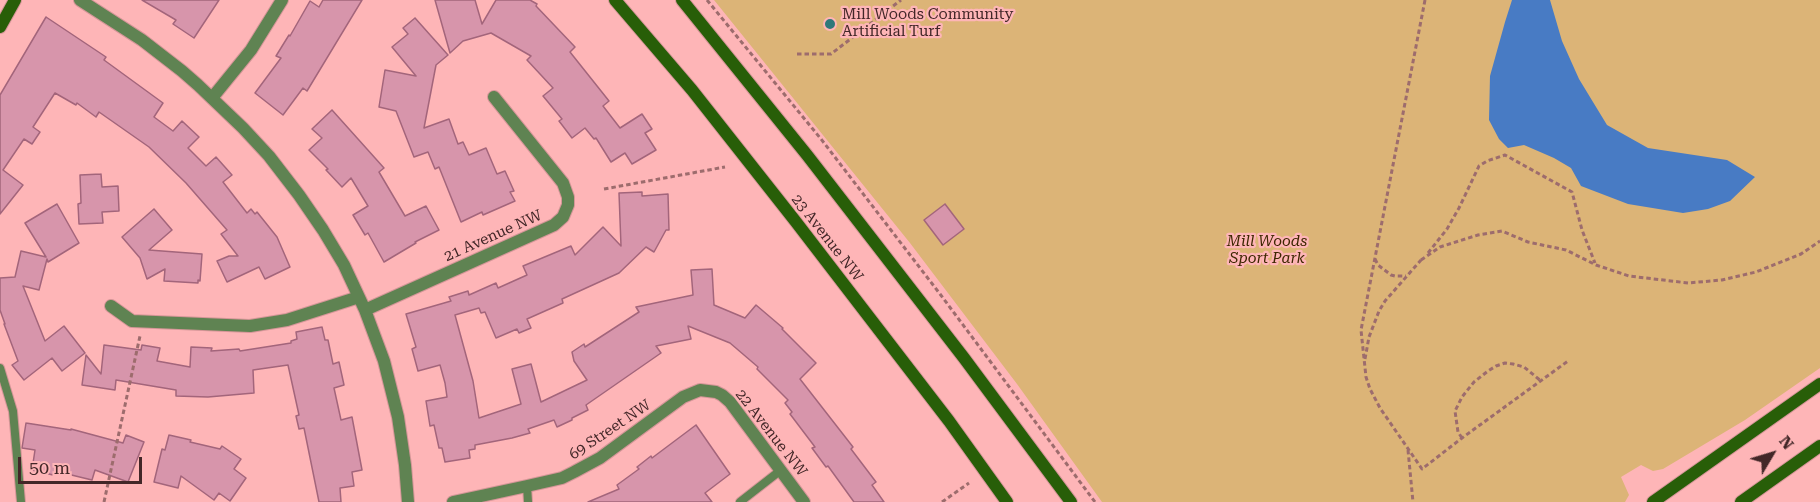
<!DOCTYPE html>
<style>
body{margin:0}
#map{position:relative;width:1820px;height:502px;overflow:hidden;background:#feb5b7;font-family:"Roboto Serif",serif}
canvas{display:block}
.north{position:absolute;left:1742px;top:424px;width:60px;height:60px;-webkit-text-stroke:4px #feb5b7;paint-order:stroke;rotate:52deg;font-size:16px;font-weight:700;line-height:24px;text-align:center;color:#432728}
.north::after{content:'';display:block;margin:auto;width:21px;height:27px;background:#432728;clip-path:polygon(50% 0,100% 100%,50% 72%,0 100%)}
.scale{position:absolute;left:18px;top:457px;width:124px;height:27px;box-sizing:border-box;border:3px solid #432728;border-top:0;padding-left:8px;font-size:18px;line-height:21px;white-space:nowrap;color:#432728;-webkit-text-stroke:4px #feb5b7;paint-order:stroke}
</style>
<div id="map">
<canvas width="1820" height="502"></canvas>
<div class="north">N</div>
<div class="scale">50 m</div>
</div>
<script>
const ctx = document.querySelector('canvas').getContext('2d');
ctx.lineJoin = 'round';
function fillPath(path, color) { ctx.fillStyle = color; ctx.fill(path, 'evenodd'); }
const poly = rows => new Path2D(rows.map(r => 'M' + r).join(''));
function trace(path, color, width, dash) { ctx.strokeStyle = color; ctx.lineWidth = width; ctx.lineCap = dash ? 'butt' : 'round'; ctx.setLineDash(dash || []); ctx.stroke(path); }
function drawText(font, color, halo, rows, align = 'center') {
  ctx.font = font + ' "Roboto Serif",serif'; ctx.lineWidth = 4.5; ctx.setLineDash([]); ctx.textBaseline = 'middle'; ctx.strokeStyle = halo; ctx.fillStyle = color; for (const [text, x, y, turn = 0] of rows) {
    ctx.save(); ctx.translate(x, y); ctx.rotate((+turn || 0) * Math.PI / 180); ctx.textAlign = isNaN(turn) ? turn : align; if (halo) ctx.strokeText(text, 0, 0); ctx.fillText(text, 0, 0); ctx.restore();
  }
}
fillPath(poly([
 [714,0,1820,0,1820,368,1745,420,1663,469,1653,471,1641,465,1621,477,1629,495,1625,502,1102,502,1017,384,910,243]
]), '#dcb477');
fillPath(poly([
 [1512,0,1550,0,1562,41,1579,79,1607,125,1648,148,1727,160,1755,177,1730,201,1708,209,1683,213,1628,204,1581,186,1571,168,1554,158,1524,145,1508,148,1499,139,1489,120,1490,76,1505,22]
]), '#487bc4');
const building = poly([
 [142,0,219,0,194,38,173,24,176,20,142,0],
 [323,0,362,0,307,91,303,88,283,115,255,93,281,58,276,56,289,35,290,36,310,1,319,7,323,0],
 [435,0,475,0,482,24,496,0,530,0,537,4,536,6,575,47,570,52,609,101,603,106,620,128,642,114,652,129,645,133,656,150,632,164,625,153,611,162,596,138,594,139,585,128,572,138,559,121,562,119,543,96,553,88,527,60,531,56,491,33,463,41,450,53,435,0],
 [46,17,106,57,104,60,163,103,154,117,173,131,182,121,199,137,188,148,206,166,216,157,232,175,223,182,247,213,251,209,255,214,257,212,277,237,290,267,265,279,259,267,227,282,217,261,229,256,238,256,221,234,227,230,186,183,149,147,99,112,96,117,77,103,76,105,55,93,33,127,40,132,32,144,24,139,3,170,23,185,0,214,0,95,46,17],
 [415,18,448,55,436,65,424,128,449,119,458,144,463,142,469,155,486,148,497,174,505,171,514,191,510,192,515,201,483,215,482,212,461,222,439,167,435,169,428,152,414,157,396,111,379,107,385,70,416,76,392,47,408,34,403,28,415,18],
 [332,110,384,168,379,172,405,216,426,206,439,230,415,242,416,243,384,262,368,233,365,235,353,215,368,206,351,178,342,187,326,170,328,169,309,150,322,138,312,129,332,110],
 [101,174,102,187,118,186,119,211,102,212,103,223,79,224,78,204,81,203,80,175,101,174],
 [642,192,642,196,668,194,669,230,666,230,654,252,646,247,619,273,562,299,563,303,527,319,531,328,519,333,517,329,496,338,485,312,481,313,479,308,455,315,473,381,479,418,521,404,512,369,531,364,541,402,587,380,574,361,572,352,584,344,585,347,639,312,636,307,693,295,691,270,712,269,714,305,745,318,756,305,783,328,782,329,816,363,800,379,853,447,851,449,876,482,872,485,884,502,854,502,828,466,826,467,812,448,815,447,790,414,792,412,785,403,788,400,757,369,758,367,730,343,688,326,691,339,656,346,661,353,586,405,588,410,572,418,572,420,557,427,554,420,528,429,530,433,512,438,475,445,475,449,469,450,470,458,445,462,442,448,439,448,434,425,430,426,426,401,447,397,445,383,440,365,418,371,412,349,416,347,406,314,451,301,449,297,468,291,469,295,496,283,498,288,527,275,523,266,571,246,575,255,603,227,621,246,619,193,642,192],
 [57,204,79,243,48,262,47,259,39,290,23,286,45,341,64,326,85,353,62,371,52,358,24,380,12,365,18,361,4,324,5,324,0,310,0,278,15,277,21,251,46,257,25,223,57,204],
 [945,204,964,229,943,245,924,220,945,204],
 [154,209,172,230,149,250,202,254,200,281,198,280,198,283,164,281,165,269,147,279,140,258,122,237,154,209],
 [322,327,325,340,328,340,333,364,339,362,344,385,334,388,341,420,352,417,362,470,352,472,354,486,340,488,341,502,319,502,304,428,299,429,296,416,299,415,288,365,253,370,254,393,208,397,176,396,176,390,116,380,115,390,82,385,86,355,101,374,104,345,141,350,142,345,160,348,157,361,190,367,191,347,212,348,211,351,239,349,240,351,291,343,291,341,297,339,296,332,322,327],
 [26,423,71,430,71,429,123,443,126,435,144,442,128,482,95,470,92,480,55,471,53,475,32,470,35,450,22,448,26,423],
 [696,425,730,474,705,493,712,502,588,502,619,489,617,485,639,469,637,467,651,456,652,458,696,425],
 [169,435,191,440,190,442,220,449,222,446,241,459,234,469,246,478,230,501,219,493,214,500,181,476,178,488,154,482,162,449,165,450,169,435]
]);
fillPath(building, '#d795ab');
trace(building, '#a3657b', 1.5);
const lane = poly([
 [0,368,13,411,21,502],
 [527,486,528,502],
 [740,502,781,470]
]);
const street = poly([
 [80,0,142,40,182,71,198,85,243,128,269,156,299,195,323,230,344,265,365,310,384,361,398,417,405,465,408,502],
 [212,98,251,50,282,0],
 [111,306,132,321,250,326,287,320,359,297],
 [365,310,554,225,563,217,568,205,568,197,563,183,494,97],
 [453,502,527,486,562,478,574,472,600,458,683,397,700,390,716,392,722,395,730,402,804,502]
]);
const secondary = poly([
 [615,0,692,90,796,222,949,421,1007,502],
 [682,0,807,155,964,358,1071,502],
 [0,27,15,0],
 [1653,502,1820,384],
 [1741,502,1820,446]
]);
trace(lane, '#d59698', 10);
trace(street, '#d59698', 14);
trace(secondary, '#d59698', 14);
trace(poly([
 [707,0,821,139,940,294,1095,502],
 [1425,0,1361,330,1366,377,1370,389,1380,408,1422,469,1462,438,1568,361],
 [797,54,831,54,901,0],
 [604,189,725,167],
 [1428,253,1447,229,1459,208,1479,166,1487,161,1505,155,1572,192,1582,230,1595,263],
 [1375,259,1378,265,1391,275,1395,276,1406,276],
 [1421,260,1440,247,1478,235,1502,231,1528,242,1566,250,1596,265,1629,276,1688,283,1722,280,1756,272,1801,254,1820,241],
 [1365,359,1369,337,1379,311,1385,301,1421,260],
 [1462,438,1458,432,1455,411,1462,397,1474,382,1488,371,1496,366,1505,363,1513,364,1524,367,1541,381],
 [1408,450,1413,502],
 [104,502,140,336],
 [942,502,969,483]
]), '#9d6c6d', 3, [4.5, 3]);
trace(lane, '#5f8352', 8);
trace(street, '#5f8352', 12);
trace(secondary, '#285e08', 12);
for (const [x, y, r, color] of [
 [830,24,6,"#2f787a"]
]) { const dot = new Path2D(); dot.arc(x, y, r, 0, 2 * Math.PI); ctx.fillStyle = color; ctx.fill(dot); trace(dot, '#feb5b7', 2); }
drawText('15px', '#432728', '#feb5b7', [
 ["Mill Woods Community",842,15],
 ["Artificial Turf",842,32]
], 'left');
drawText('15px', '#432728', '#feb5b7', [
 ["21 Avenue NW",493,236,-24],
 ["23 Avenue NW",827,238,52],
 ["69 Street NW",610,430,-34],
 ["22 Avenue NW",771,433,52]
]);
drawText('italic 15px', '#3d2700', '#feb5b7', [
 ["Mill Woods",1267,242],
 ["Sport Park",1267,259]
]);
</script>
